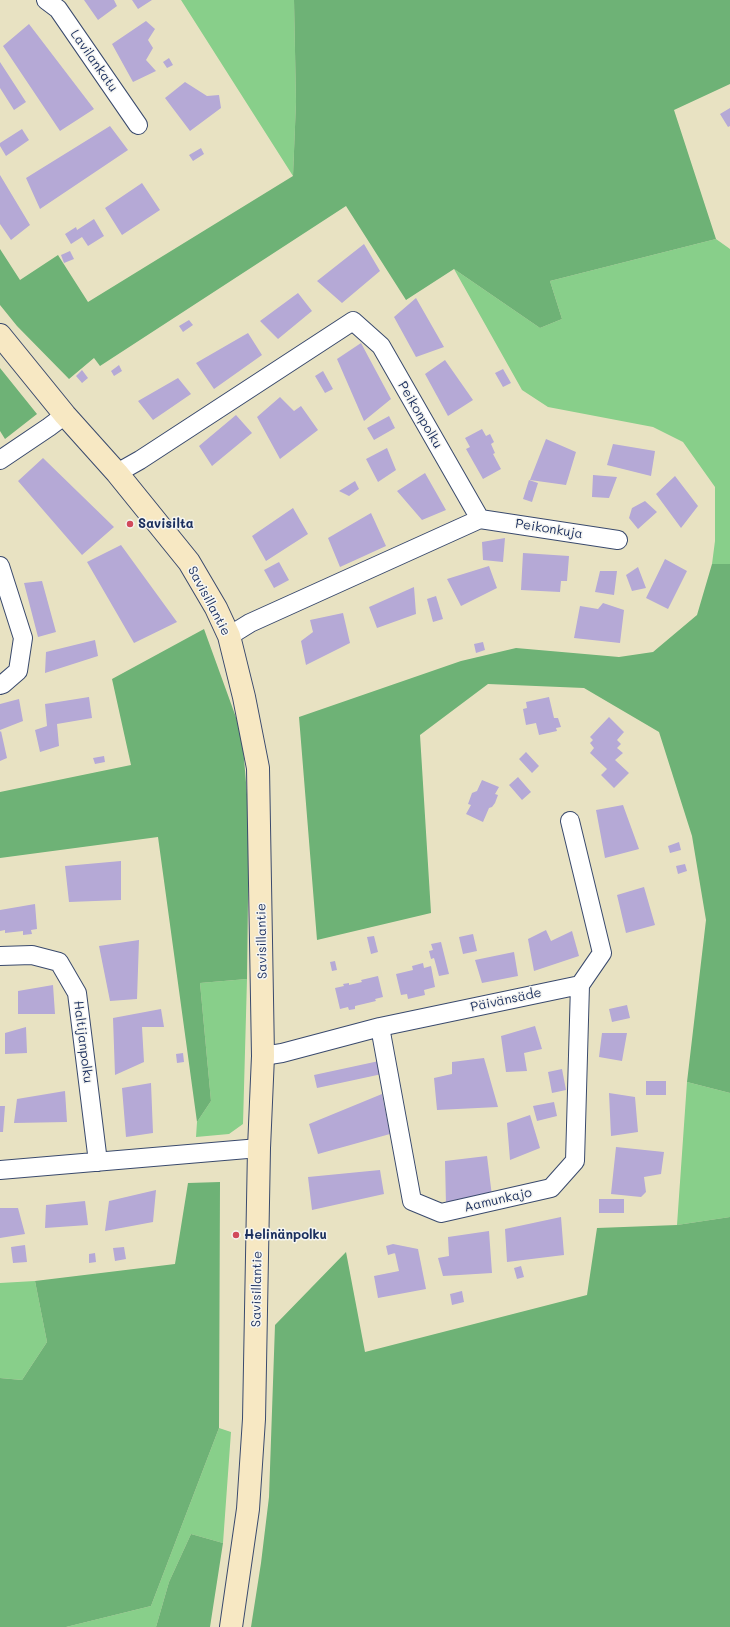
<!DOCTYPE html>
<meta charset="utf-8">
<style>
body{margin:0}
canvas{display:block;background:#e8e2c2}
</style>
<canvas width="730" height="1627"></canvas>
<script>
const ctx = document.querySelector('canvas').getContext('2d');
ctx.lineJoin = 'round';
function fillPath(path, color) { ctx.fillStyle = color; ctx.fill(path, 'evenodd'); }
const poly = rows => new Path2D(rows.map(r => 'M' + r).join(''));
function trace(path, color, width, dash) { ctx.strokeStyle = color; ctx.lineWidth = width; ctx.lineCap = dash ? 'butt' : 'round'; ctx.setLineDash(dash || []); ctx.stroke(path); }
function drawText(font, color, halo, rows, align = 'center') {
  ctx.font = font + ' Mali,sans-serif'; ctx.lineWidth = 3; ctx.setLineDash([]); ctx.textBaseline = 'middle'; ctx.strokeStyle = halo; ctx.fillStyle = color; for (const [text, x, y, turn = 0] of rows) {
    ctx.save(); ctx.translate(x, y); ctx.rotate((+turn || 0) * Math.PI / 180); ctx.textAlign = isNaN(turn) ? turn : align; if (halo) ctx.strokeText(text, 0, 0); ctx.fillText(text, 0, 0); ctx.restore();
  }
}
fillPath(poly([
 [181,0,294,0,296,102,293,176],
 [716,239,730,249,730,564,712,564,715,541,715,487,683,442,653,427,548,407,522,390,454,269,540,328,562,319,550,281],
 [247,979,243,1124,229,1134,196,1137,197,1122,211,1101,200,983],
 [687,1082,730,1093,730,1217,677,1225],
 [35,1281,47,1342,22,1380,0,1378,0,1283],
 [219,1428,231,1432,223,1543,191,1534,169,1582,156,1627,66,1627,151,1606]
]), '#88cf8a');
fillPath(poly([
 [294,0,730,0,730,84,674,110,716,239,550,281,562,319,540,328,454,269,406,300,346,206,100,366,94,358,69,379,17,326,0,305,0,249,20,280,58,255,88,302,293,176,296,102],
 [0,368,37,414,5,439,0,431],
 [712,564,730,564,730,1093,687,1082,706,920,692,836,659,732,584,688,488,684,420,735,431,913,317,940,299,717,461,661,516,648,619,657,653,652,697,615],
 [204,629,242,734,249,819,247,979,200,983,211,1101,197,1122,158,837,0,858,0,792,131,765,112,679],
 [220,1182,219,1428,151,1606,66,1627,0,1627,0,1378,22,1380,47,1342,35,1281,175,1264,188,1183],
 [730,1217,730,1627,251,1627,261,1563,269,1497,275,1325,346,1252,365,1352,587,1295,597,1228,677,1225],
 [191,1534,223,1543,210,1627,156,1627,169,1582]
]), '#6eb276');
fillPath(poly([
 [84,0,114,0,117,6,98,20],
 [132,0,152,0,138,9],
 [146,21,155,29,148,40,153,48,146,60,156,71,133,82,112,44],
 [29,24,94,109,60,131,3,46],
 [169,58,173,65,167,68,163,62],
 [0,62,26,102,14,110,0,88],
 [185,82,207,96,219,95,221,108,190,131,165,98],
 [730,108,730,126,728,127,720,114],
 [110,126,128,150,40,209,26,178],
 [22,129,29,140,6,156,0,146,0,143],
 [201,148,204,154,193,161,189,155],
 [0,175,30,225,11,240,0,224],
 [142,183,160,210,122,235,105,208],
 [94,219,104,236,88,246,82,237,71,244,65,234,76,227,77,230],
 [364,244,380,271,342,303,317,281],
 [70,251,74,259,64,263,61,255],
 [298,293,312,311,278,339,260,321],
 [416,298,444,347,416,357,394,317],
 [189,320,193,325,183,332,179,326],
 [248,333,262,355,214,389,196,363],
 [361,343,391,399,364,421,337,359],
 [445,360,473,400,448,416,425,374],
 [119,365,122,371,114,376,111,371],
 [503,369,511,383,503,387,495,373],
 [82,370,88,378,82,383,76,376],
 [323,371,333,389,325,393,315,376],
 [178,378,191,394,153,420,138,401],
 [280,397,294,411,301,406,318,430,280,459,257,417],
 [236,415,252,433,212,466,199,446],
 [389,416,395,428,374,440,367,428],
 [482,429,486,436,490,434,494,442,491,444,495,453,493,454,501,469,483,479,466,449,470,447,465,438],
 [546,439,576,452,566,485,530,480],
 [613,444,655,451,651,476,607,465],
 [387,448,396,470,378,482,366,459],
 [43,458,114,527,82,555,18,481],
 [425,473,446,510,422,520,397,491],
 [593,475,617,477,609,498,592,497],
 [675,476,698,506,681,528,656,494],
 [529,480,538,483,532,502,523,499],
 [355,481,359,489,349,496,339,491],
 [645,501,657,512,638,529,629,518,632,508],
 [293,508,308,534,266,561,252,536],
 [371,513,386,546,340,567,328,538],
 [505,538,503,562,483,560,482,542],
 [121,545,177,622,134,643,87,562],
 [523,553,569,556,567,581,561,581,560,592,521,590],
 [665,559,687,571,668,609,646,598],
 [279,562,289,580,274,588,264,570],
 [489,566,497,588,461,606,447,579],
 [638,567,646,588,632,591,626,575],
 [600,571,617,571,614,595,595,592],
 [42,581,56,632,38,637,24,583],
 [414,587,416,614,377,628,369,607],
 [436,596,443,619,433,622,427,599],
 [603,603,624,610,620,643,574,638,580,606,598,609],
 [343,613,350,643,306,665,301,641,313,632,310,620],
 [95,640,98,656,45,673,46,652],
 [483,642,485,650,476,653,474,644],
 [89,697,92,718,57,724,59,746,40,752,35,730,47,726,45,704],
 [549,697,554,718,558,718,561,727,556,728,557,731,539,735,536,723,526,725,523,709,527,708,526,702],
 [19,699,23,721,0,730,0,704],
 [609,717,624,732,617,740,621,744,617,748,623,753,615,760,629,773,614,788,601,775,607,769,590,753,594,748,590,743,593,740,590,737],
 [1,731,7,758,0,761,0,732],
 [526,752,539,766,532,773,519,759],
 [104,756,105,762,95,764,93,758],
 [518,777,531,792,522,800,509,785],
 [482,780,499,787,495,794,498,795,495,803,492,807,489,808,483,822,466,814,471,805,468,804,472,793,477,791],
 [623,805,639,849,605,858,596,810],
 [679,842,681,850,670,853,668,846],
 [121,861,121,900,69,902,65,866],
 [685,864,687,871,678,874,676,866],
 [644,887,655,925,626,933,617,895],
 [35,904,37,929,31,930,32,934,23,935,23,931,5,933,5,930,0,931,0,910],
 [546,930,551,941,572,931,579,956,534,971,528,939],
 [473,934,477,951,463,954,459,937],
 [374,936,378,952,371,954,367,937],
 [139,940,137,999,110,1001,99,946],
 [441,942,449,974,439,976,434,958,431,959,429,951,433,950,431,944],
 [514,952,518,976,482,983,475,960],
 [335,961,337,970,332,971,330,962],
 [423,963,424,968,431,966,435,987,424,990,425,995,408,999,407,994,401,995,396,974,413,970,412,966],
 [378,976,383,997,375,999,376,1001,355,1006,355,1009,349,1010,348,1007,340,1009,335,988,344,986,343,984,349,983,349,985,362,982,361,980],
 [53,985,55,1014,18,1014,18,991],
 [627,1005,630,1018,612,1022,609,1009],
 [161,1009,164,1027,142,1027,144,1062,115,1075,113,1018],
 [535,1026,542,1049,524,1053,527,1071,506,1072,501,1036],
 [26,1027,27,1053,5,1054,5,1033],
 [602,1033,627,1033,622,1061,599,1057],
 [183,1053,184,1062,177,1063,176,1054],
 [484,1058,498,1107,437,1110,434,1078,452,1074,452,1062],
 [379,1061,382,1074,317,1088,314,1075],
 [562,1069,566,1090,552,1093,548,1072],
 [646,1081,666,1081,666,1095,646,1095],
 [151,1083,153,1133,126,1137,122,1088],
 [65,1091,67,1122,14,1123,17,1099],
 [609,1093,635,1097,638,1132,611,1136],
 [382,1094,390,1134,318,1154,309,1124],
 [554,1102,557,1116,537,1121,533,1106],
 [0,1106,5,1106,3,1132,0,1132],
 [530,1115,540,1148,510,1160,507,1123],
 [616,1147,664,1152,661,1174,644,1177,646,1192,641,1197,611,1194],
 [487,1156,492,1196,446,1205,445,1161],
 [380,1170,384,1194,312,1210,308,1177],
 [156,1190,153,1222,105,1231,109,1201],
 [599,1199,624,1199,624,1213,599,1213],
 [85,1201,88,1225,45,1228,46,1205],
 [0,1208,18,1208,25,1234,0,1238],
 [561,1217,564,1255,507,1262,505,1229],
 [489,1231,492,1273,443,1276,438,1258,449,1256,448,1237],
 [393,1244,395,1253,388,1255,386,1246],
 [393,1244,418,1249,426,1289,378,1298,374,1276,399,1271],
 [25,1245,27,1262,13,1263,11,1247],
 [124,1247,126,1259,115,1261,113,1248],
 [95,1253,96,1262,89,1263,89,1254],
 [521,1266,524,1277,517,1279,514,1268],
 [462,1291,464,1302,452,1305,450,1294]
]), '#b5a9d6');
const street = poly([
 [46,0,58,9,138,125],
 [0,460,49,427,65,415],
 [117,473,140,460,353,321,381,346,480,519,250,623,229,636],
 [480,519,618,540],
 [0,566,23,638,18,671,3,684,0,685],
 [0,956,32,955,59,962,77,993,98,1162],
 [380,1027,412,1201,441,1213,551,1188,575,1161,580,985],
 [263,1056,282,1053,380,1027,580,985,602,953,570,821],
 [0,1170,259,1148]
]);
const secondary = poly([
 [0,335,65,415,117,473,189,562,216,608,229,636,244,697,258,768,263,1056,259,1148,254,1419,248,1509,231,1627]
]);
trace(street, '#3a4a6d', 20);
trace(secondary, '#3a4a6d', 24);
trace(street, '#fff', 18);
trace(secondary, '#f7e8c3', 22);
for (const [x, y, r, color] of [
 [130,524,4,"#d1495b"],
 [236,1235,4,"#d1495b"]
]) { const dot = new Path2D(); dot.arc(x, y, r, 0, 2 * Math.PI); ctx.fillStyle = color; ctx.fill(dot); trace(dot, '#f6f6f2', 1.5); }
drawText('13px', '#1b2f5e', '#f6f6f2', [
 ["Lavilankatu",94,61,55],
 ["Peikonpolku",420,415,60],
 ["Peikonkuja",549,529,9],
 ["Savisillantie",209,601,62],
 ["Savisillantie",262,941,-91],
 ["Päivänsäde",506,1000,-12],
 ["Haltijanpolku",83,1042,83],
 ["Aamunkajo",498,1200,-13],
 ["Savisillantie",257,1289,-89]
]);
drawText('bold 13px', '#1b2f5e', '#f6f6f2', [
 ["Savisilta",138,524],
 ["Helinänpolku",244,1235]
], 'left');
</script>
